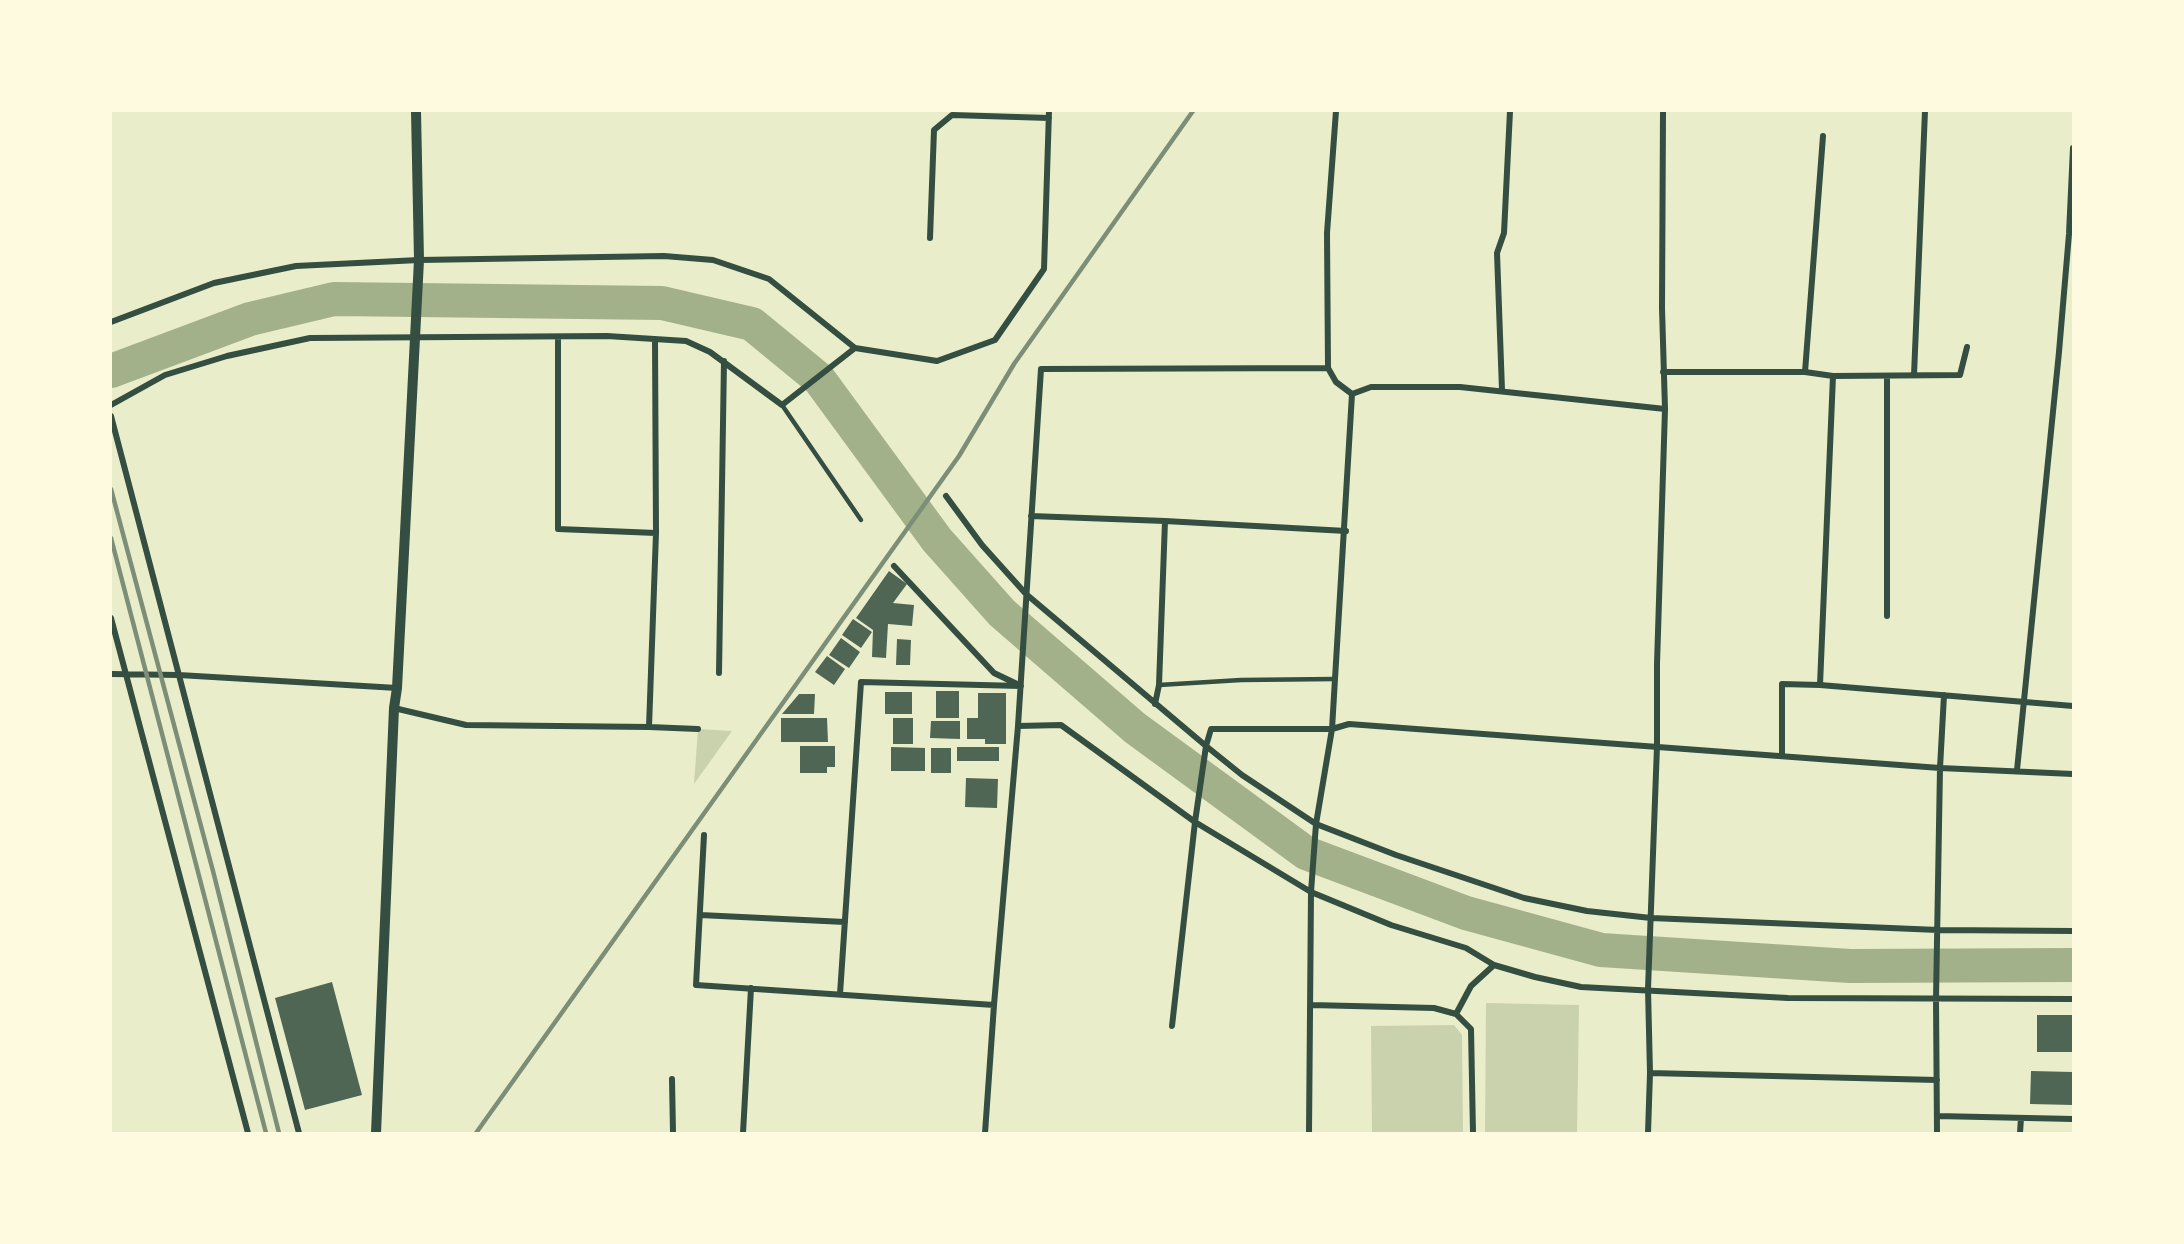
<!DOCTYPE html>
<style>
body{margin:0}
#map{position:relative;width:2184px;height:1244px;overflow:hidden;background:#e9edc9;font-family:Ubuntu,sans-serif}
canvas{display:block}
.frame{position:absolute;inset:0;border:112px solid #fefae0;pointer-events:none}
</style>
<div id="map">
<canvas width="2184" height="1244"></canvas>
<div class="frame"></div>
</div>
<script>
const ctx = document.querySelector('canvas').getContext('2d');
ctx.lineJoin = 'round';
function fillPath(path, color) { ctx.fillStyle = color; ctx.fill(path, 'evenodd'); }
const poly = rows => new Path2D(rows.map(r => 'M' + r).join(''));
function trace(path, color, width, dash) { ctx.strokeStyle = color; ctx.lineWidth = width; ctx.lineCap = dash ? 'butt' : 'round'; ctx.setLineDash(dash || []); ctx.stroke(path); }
fillPath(poly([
 [698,729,732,731,694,784],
 [1486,1003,1579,1005,1577,1133,1485,1133],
 [1454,1025,1462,1035,1463,1133,1372,1133,1371,1026]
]), '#cad2ad');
trace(poly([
 [111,371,250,319,334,299,662,303,752,324,819,379,937,540,1002,613,1135,728,1306,853,1466,913,1601,950,1850,966,2073,965]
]), '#a3b18a', 34);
fillPath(poly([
 [889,571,907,584,893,603,914,605,912,626,888,624,886,658,872,657,873,630,856,618],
 [853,619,872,632,861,648,842,635],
 [841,638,860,652,849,668,829,655],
 [897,639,911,640,910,665,896,665],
 [827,656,845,669,834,685,815,672],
 [936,691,959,691,959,718,936,718],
 [885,692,912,692,912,714,885,714],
 [978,693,1006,693,1006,744,985,744,985,739,967,739,967,718,978,718],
 [799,694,815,694,814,714,782,714],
 [781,718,827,718,828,742,781,742],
 [893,718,913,718,913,744,893,744],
 [931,721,960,721,960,739,930,738],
 [800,746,835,746,835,767,827,767,827,773,800,773],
 [891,747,925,748,925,771,891,771],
 [957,747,999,747,999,761,957,761],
 [931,748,951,748,951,773,931,773],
 [966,778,998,779,997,808,965,807],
 [332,982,362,1095,305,1110,275,998],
 [2037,1015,2073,1015,2073,1052,2037,1052],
 [2031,1071,2073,1072,2073,1105,2030,1104]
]), '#4f6655');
trace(poly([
 [782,405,861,520],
 [1159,685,1241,680,1335,679]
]), '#344e41', 4.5);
trace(poly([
 [1336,111,1327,233,1328,368,1336,382,1352,394],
 [930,238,934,130,952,115,1049,118],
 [111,322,214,283,296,266,419,260,664,256,713,260,769,279,855,348,937,361,995,340,1044,269,1049,111],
 [558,337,558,529,656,533],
 [1663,372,1805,372,1833,376,1960,375,1967,347],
 [1805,372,1823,136],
 [1914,375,1925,111],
 [1502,390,1497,253,1504,233,1510,111],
 [1352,394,1371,387,1460,387,1665,409],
 [111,405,165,375,227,356,310,338,607,336,686,341,710,352,782,405,855,348],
 [111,416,299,1133],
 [946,496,982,545,1026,594,1206,746,1242,775,1316,824,1396,855,1524,898,1587,911,1651,918,1938,930,2073,931],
 [1031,516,1165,521,1346,531],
 [894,566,994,673,1017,684],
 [1887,616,1887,376],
 [111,618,248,1133],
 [719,673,724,361],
 [111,674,179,675,397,688],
 [1820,685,1833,376],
 [1155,704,1159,685,1165,521],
 [394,708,466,725,649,727,698,729],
 [1018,726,1061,725,1195,822,1311,892,1391,925,1466,948,1494,965,1535,977,1581,987,1788,998,2073,999],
 [649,727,656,533,655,339],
 [1782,755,1782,684,1820,685,2073,706],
 [2017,770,2059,352,2069,234,2073,148],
 [704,835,696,985,994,1005],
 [700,915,845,922],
 [840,994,861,682,1021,686],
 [1311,1005,1434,1008,1456,1014,1471,1029,1473,1133],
 [1456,1014,1471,986,1494,965],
 [1172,1026,1195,822,1206,746,1211,729,1332,729,1349,724,1940,768,2073,774],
 [1650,1073,1937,1080],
 [672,1079,673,1133],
 [1937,1116,2073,1119],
 [743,1133,751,988],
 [985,1133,994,1005,1018,726,1041,369,1328,368],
 [1309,1133,1311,892,1316,824,1332,729,1352,394],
 [1648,1133,1650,1073,1648,989,1657,746,1657,664,1665,409,1662,308,1663,111],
 [1937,1133,1936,999,1940,768,1944,695],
 [2020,1133,2021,1118]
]), '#344e41', 6);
trace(poly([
 [376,1133,394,708,397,688,419,260,416,111]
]), '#344e41', 10);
trace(poly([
 [111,489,213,871,279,1133],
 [111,538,266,1133],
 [476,1133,959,456,1014,364,1193,111]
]), '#7c8e77', 4.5);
</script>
